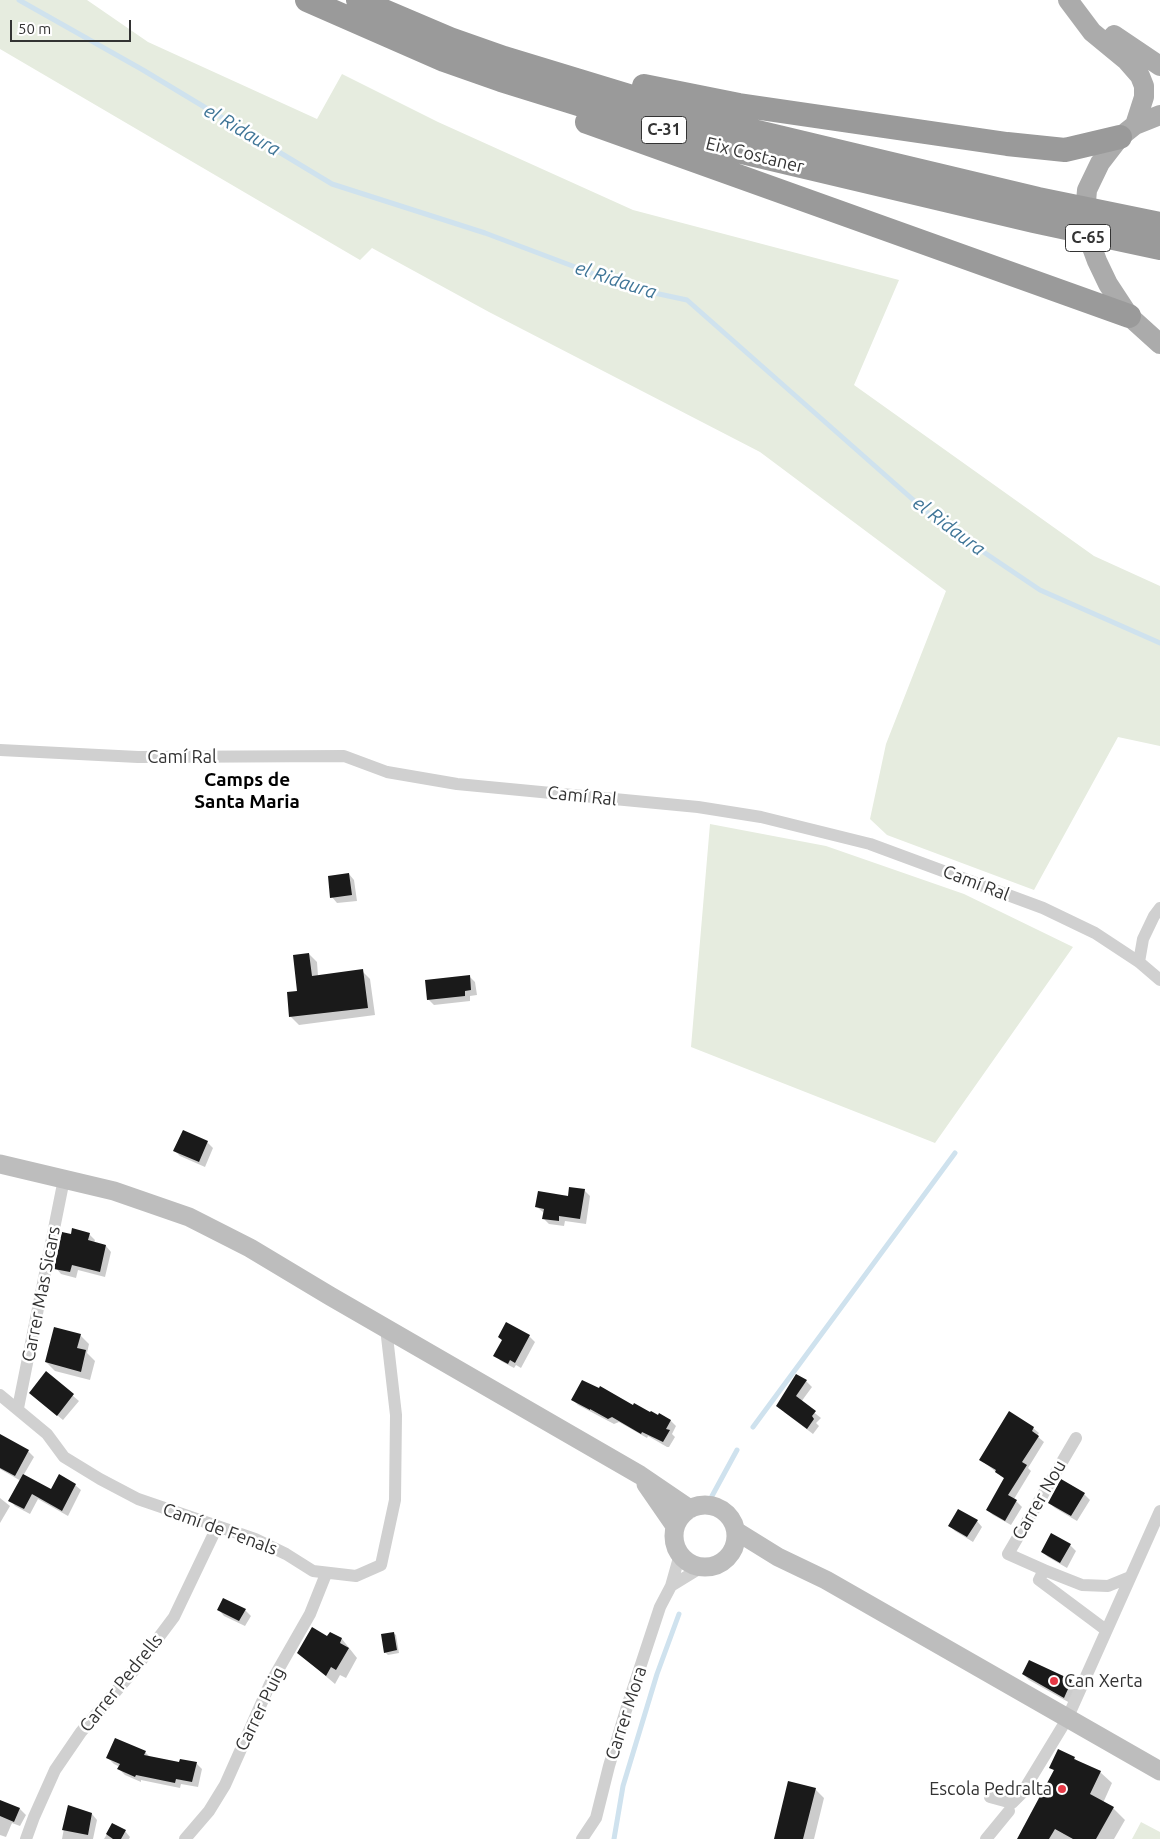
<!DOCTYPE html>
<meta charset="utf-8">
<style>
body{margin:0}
#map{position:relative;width:1160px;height:1839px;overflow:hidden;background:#fff;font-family:Ubuntu,sans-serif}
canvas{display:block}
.scale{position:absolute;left:10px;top:20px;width:121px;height:22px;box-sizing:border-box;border:2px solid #333;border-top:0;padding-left:6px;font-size:15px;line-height:18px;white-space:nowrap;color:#333;-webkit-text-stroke:4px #fff;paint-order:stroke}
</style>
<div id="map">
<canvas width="1160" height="1839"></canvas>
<div class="scale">50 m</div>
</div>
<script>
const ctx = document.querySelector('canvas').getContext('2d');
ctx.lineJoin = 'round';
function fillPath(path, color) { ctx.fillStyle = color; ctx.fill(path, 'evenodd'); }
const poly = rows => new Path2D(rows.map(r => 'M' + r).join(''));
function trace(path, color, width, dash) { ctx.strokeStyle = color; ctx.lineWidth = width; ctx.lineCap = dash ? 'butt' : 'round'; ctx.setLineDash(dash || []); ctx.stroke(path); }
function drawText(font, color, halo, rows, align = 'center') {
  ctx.font = font + ' Ubuntu,sans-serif'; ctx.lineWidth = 5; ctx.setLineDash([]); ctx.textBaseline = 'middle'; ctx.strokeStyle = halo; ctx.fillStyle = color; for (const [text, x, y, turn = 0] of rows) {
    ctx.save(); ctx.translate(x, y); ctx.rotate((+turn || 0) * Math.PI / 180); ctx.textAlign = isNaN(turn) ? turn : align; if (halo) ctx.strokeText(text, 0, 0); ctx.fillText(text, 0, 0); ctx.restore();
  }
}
fillPath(poly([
 [0,0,87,0,148,42,317,119,342,74,438,122,633,210,899,280,854,385,1094,556,1160,586,1160,746,1118,737,1034,890,887,835,870,819,886,744,946,591,760,452,489,312,372,248,360,260,0,49],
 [710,824,826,846,964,894,1073,947,935,1143,691,1047],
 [1141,1822,1160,1832,1160,1839,1132,1839]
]), '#e6ecdf');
fillPath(poly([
 [349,874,354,880,357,901,337,903,332,897],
 [309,954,317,962,318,976,362,971,370,979,375,1015,299,1025,291,1017,288,993,298,992],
 [469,976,475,982,477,995,470,996,470,1001,434,1005,428,999],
 [183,1131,207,1142,213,1148,205,1167,180,1156,174,1150],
 [584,1190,590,1196,586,1224,565,1221,564,1226,549,1224,543,1218,544,1213,537,1207],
 [89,1234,95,1240,94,1243,106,1246,111,1252,105,1277,78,1270,76,1278,61,1274,56,1268,72,1235],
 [506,1324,529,1336,535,1342,521,1368,516,1365,514,1368,501,1361,495,1355,503,1341],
 [80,1335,89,1344,87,1353,95,1361,90,1380,55,1371,46,1362],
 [46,1373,79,1401,63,1420,37,1399],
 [806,1381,812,1387,801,1402,821,1418,816,1423,819,1426,813,1434,784,1412],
 [572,1399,634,1407,651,1414,659,1416,660,1414,671,1421,676,1426,672,1434,675,1437,669,1447,667,1447,648,1436,647,1438,619,1422,614,1424,578,1405],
 [1033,1428,1039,1433,1037,1436,1044,1442,1028,1468,1031,1471,1014,1499,1022,1507,1011,1525,993,1515,987,1510,1005,1479,981,1460],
 [0,1445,28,1451,34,1457,23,1476,51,1490,75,1485,81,1490,68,1516,38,1499,30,1514,15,1506,10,1500,21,1481,0,1469],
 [1084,1494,1090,1500,1077,1521,1055,1508,1049,1503],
 [0,1498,10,1506,0,1523],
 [977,1521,982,1527,973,1542,955,1531,950,1526],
 [1070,1545,1076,1551,1067,1568,1048,1557,1042,1552],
 [219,1610,245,1610,251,1616,245,1626,224,1616],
 [330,1633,342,1639,357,1658,346,1678,340,1675,335,1684,308,1661],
 [393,1633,396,1635,399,1653,388,1655,385,1652],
 [1023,1674,1071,1681,1077,1687,1070,1703,1029,1680],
 [145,1752,151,1758,180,1764,196,1763,202,1769,198,1787,181,1784,180,1788,141,1780,141,1782,125,1775,119,1769,120,1767,114,1764,108,1758],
 [1074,1758,1079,1762,1100,1772,1112,1783,1103,1803,1113,1808,1125,1820,1114,1839,1018,1839,1055,1772,1051,1767],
 [815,1789,824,1798,814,1839,775,1839],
 [0,1801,20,1809,26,1815,20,1826,12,1823,6,1837,0,1835],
 [68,1807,92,1814,97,1820,93,1839,62,1839],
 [113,1824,125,1831,130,1837,129,1839,104,1839]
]), '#0003');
trace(poly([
 [19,0,143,70,332,184,485,233,631,288,687,300,936,520,1040,590,1160,643],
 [753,1427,955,1153],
 [712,1496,737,1450],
 [614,1839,623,1786,657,1674,679,1614]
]), '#cfe2ee', 5);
fillPath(poly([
 [349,873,352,895,330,898,328,876],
 [309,953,312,976,363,969,368,1008,289,1017,287,992,297,991,293,955],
 [470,975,471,990,465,991,465,996,427,1000,425,980],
 [183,1130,208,1141,199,1162,173,1151],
 [569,1187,585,1189,580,1219,559,1216,559,1221,542,1219,544,1209,535,1207,538,1191,568,1196],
 [72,1228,90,1233,88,1240,106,1245,100,1272,72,1265,70,1272,54,1269,62,1232,71,1234],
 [506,1322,530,1335,515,1363,510,1360,508,1364,493,1356,502,1340,498,1337],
 [54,1327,81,1334,77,1348,86,1350,81,1372,45,1362],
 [46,1371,74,1394,57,1416,29,1393],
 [796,1374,807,1380,796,1396,816,1411,812,1416,814,1419,807,1429,776,1406],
 [582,1380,599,1388,600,1386,633,1405,634,1403,650,1412,651,1411,658,1415,659,1413,671,1420,666,1429,670,1430,663,1442,642,1432,641,1434,612,1417,608,1419,590,1409,590,1410,571,1400],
 [1009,1411,1034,1427,1032,1431,1039,1436,1022,1462,1027,1465,1008,1495,1017,1500,1005,1521,986,1510,1004,1478,995,1472,996,1470,979,1460],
 [0,1434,29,1450,15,1476,0,1468],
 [23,1474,51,1489,59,1474,76,1484,62,1511,32,1494,24,1509,8,1501],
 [1061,1479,1085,1493,1071,1516,1048,1503],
 [958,1509,978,1520,967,1537,948,1526],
 [1051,1533,1071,1544,1060,1563,1041,1552],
 [223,1598,246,1609,239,1621,217,1610],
 [312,1627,327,1636,330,1632,342,1638,340,1643,349,1648,336,1670,331,1667,326,1676,297,1653],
 [394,1632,397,1650,384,1653,381,1634],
 [1029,1660,1072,1680,1064,1698,1022,1674],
 [115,1738,146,1751,144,1755,179,1762,180,1759,197,1762,192,1782,176,1779,175,1783,136,1775,135,1777,117,1769,120,1764,106,1758],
 [1058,1749,1075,1757,1074,1759,1101,1771,1090,1794,1114,1807,1096,1839,1073,1839,1055,1829,1049,1839,1017,1839,1054,1770,1049,1768],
 [788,1781,816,1788,803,1839,774,1839],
 [0,1800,20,1808,14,1822,0,1816],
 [68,1805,92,1813,88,1835,62,1830],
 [112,1823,126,1830,121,1839,113,1839,106,1834]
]), '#1a1a1a');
trace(poly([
 [0,750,138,757,344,756,387,772,457,784,698,807,761,817,870,844,1043,908,1095,933,1139,962,1160,980],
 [1139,962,1143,939,1154,916,1160,908],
 [0,1395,47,1434,64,1457,100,1479,138,1499,255,1539,286,1554,313,1571,356,1576,381,1565,395,1500,396,1415,386,1328],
 [18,1408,64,1179],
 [1044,1570,1008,1554,1076,1438],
 [671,1586,702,1567],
 [1106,1630,1039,1580,1044,1570,1082,1585,1108,1586,1130,1577],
 [990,1797,1012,1803,1022,1793,1067,1719,1160,1511],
 [26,1839,34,1817,55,1770,81,1732,135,1669,174,1617,217,1527],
 [185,1839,209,1811,225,1785,270,1684,310,1614,326,1574],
 [582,1839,596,1818,609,1766,626,1710,660,1607,671,1586,680,1554],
 [986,1839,1009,1811]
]), '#d0d0d0', 12);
trace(poly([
 [0,1164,114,1191,189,1217,250,1248,330,1296,640,1475,690,1509],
 [646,1484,675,1526],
 '674 1536a31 31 0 1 1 62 0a31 31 0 1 1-62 0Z',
 [736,1531,778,1557,826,1580,1160,1771]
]), '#bdbdbd', 19);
trace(poly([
 [1068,0,1092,32,1126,60,1140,76,1144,86,1144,97,1135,125],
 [1114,35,1160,66],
 [1160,115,1135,125,1120,137,1100,163,1087,190,1084,226,1097,261,1108,284,1129,316,1160,344]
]), '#ababab', 20);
trace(poly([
 [307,0,444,60,501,80,704,143,1034,221,1160,248],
 [358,0,450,39,504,58,711,121,1038,199,1160,224],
 [644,86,739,105,1007,144,1065,150,1120,137],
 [587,122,1129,316]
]), '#9a9a9a', 24);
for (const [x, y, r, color] of [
 [1054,1681,5,"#e63946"],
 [1062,1789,5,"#e63946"]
]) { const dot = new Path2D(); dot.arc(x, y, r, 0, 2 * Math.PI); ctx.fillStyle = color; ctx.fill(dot); trace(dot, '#fff', 2); }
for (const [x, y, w] of [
 [664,130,45],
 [1088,238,45]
]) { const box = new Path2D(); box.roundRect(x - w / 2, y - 13.5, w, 27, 4); ctx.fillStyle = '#fff'; ctx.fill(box); trace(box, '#333', 1); }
drawText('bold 16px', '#333', null, [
 ["C-31",664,130],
 ["C-65",1088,238]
]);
drawText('18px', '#333', '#fff', [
 ["Eix Costaner",755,155,14],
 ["Camí Ral",182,757],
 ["Camí Ral",582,796,6],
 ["Camí Ral",976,883,21],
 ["Carrer Mas Sicars",41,1294,-79],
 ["Carrer Nou",1039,1500,-60],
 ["Camí de Fenals",220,1529,20],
 ["Carrer Pedrells",121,1683,-51],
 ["Carrer Puig",260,1709,-64],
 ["Carrer Mora",626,1713,-72]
]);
drawText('18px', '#333', '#fff', [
 ["Can Xerta",1064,1681],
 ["Escola Pedralta",1052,1789,"right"]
], 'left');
drawText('italic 19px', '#3f7597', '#fff', [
 ["el Ridaura",242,130,30],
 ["el Ridaura",616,280,18],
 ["el Ridaura",949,526,37]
]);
drawText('bold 19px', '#000', '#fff', [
 ["Camps de",247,780],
 ["Santa Maria",247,802]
]);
</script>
